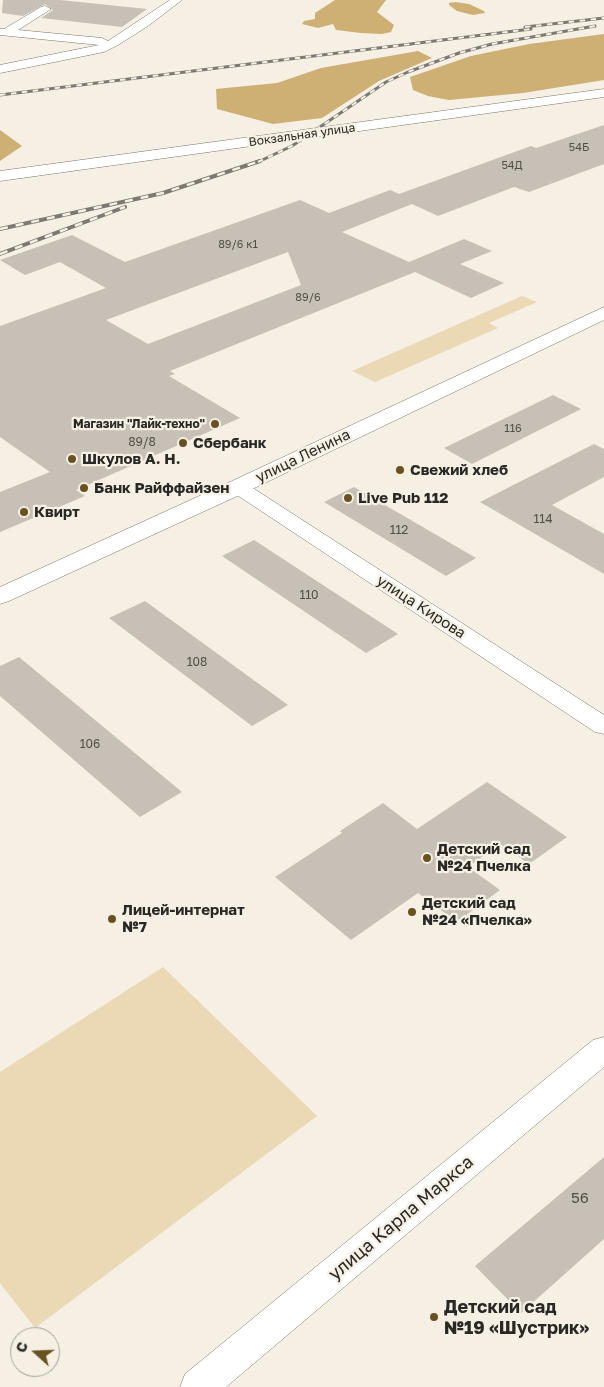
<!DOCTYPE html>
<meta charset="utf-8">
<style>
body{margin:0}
#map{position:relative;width:604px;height:1387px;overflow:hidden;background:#f5efe4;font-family:"Golos Text",sans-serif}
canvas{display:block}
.north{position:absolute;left:10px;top:1327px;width:50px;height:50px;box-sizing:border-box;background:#f5efe4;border:1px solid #a49f97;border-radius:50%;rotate:290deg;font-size:14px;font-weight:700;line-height:20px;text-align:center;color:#2a2824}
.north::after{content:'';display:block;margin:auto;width:18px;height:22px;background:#685221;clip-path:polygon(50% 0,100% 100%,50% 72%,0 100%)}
</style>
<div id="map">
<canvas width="604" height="1387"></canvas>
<div class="north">С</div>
</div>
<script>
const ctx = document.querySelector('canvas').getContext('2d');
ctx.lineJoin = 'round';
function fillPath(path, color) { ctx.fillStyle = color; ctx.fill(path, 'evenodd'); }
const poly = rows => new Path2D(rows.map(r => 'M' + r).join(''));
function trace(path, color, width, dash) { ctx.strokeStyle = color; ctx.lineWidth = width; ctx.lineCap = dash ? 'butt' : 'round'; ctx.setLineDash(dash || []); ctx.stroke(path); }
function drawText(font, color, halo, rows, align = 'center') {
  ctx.font = font + ' "Golos Text",sans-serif'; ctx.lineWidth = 4.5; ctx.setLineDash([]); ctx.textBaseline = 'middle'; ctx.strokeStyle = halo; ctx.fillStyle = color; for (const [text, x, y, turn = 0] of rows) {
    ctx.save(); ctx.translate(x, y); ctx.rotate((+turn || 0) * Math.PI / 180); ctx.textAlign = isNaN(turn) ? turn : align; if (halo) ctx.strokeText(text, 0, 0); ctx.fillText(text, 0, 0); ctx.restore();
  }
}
fillPath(poly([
 [522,296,537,302,489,323,498,328,375,382,352,371],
 [163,967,317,1116,35,1328,0,1283,0,1072]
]), '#ebd8b5');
fillPath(poly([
 [335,0,386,0,377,12,394,25,391,32,382,34,361,33,336,30,333,24,318,28,302,24,304,21,315,19,315,13],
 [455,2,469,4,484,11,485,13,473,15,457,11,449,5,449,3],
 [604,34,604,80,523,93,449,100,428,96,413,90,410,77,471,56,529,44],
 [418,51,432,58,379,81,322,118,273,124,217,109,216,89,277,83,321,68],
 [0,130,22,146,0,161]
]), '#ceb075');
fillPath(poly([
 [3,0,60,0,147,9,122,27,41,18,53,10,45,4,23,16,2,13],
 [604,125,604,164,529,192,514,187,438,216,412,204,342,232,409,262,464,239,492,251,460,264,504,283,471,298,415,272,170,371,175,374,169,376,240,418,76,490,85,496,0,532,0,492,50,472,0,437,0,326,106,288,60,262,25,275,0,260,72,235,125,262,300,200,329,213,390,190,399,194,531,146,536,148],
 [288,252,301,285,148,344,106,320],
 [553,395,581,409,472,464,444,448],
 [594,444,604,449,604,477,552,505,604,534,604,574,480,502],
 [354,487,476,558,446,576,324,502],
 [254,540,398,634,366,653,222,556],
 [145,601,288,705,252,726,109,618],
 [19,657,182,792,140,817,0,696,0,666],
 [487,782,567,837,529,864,500,844,468,867,500,890,457,922,418,893,351,940,275,877,342,833,340,831,383,803,417,829],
 [604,1157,604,1239,521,1313,475,1266]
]), '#c6c0b6');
const minor = poly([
 [170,0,182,0,148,26,118,45,104,52,0,73,0,65,99,45,0,35,0,29,4,29,41,7,45,6,51,9,18,30,102,38,108,41,170,0],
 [238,481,245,483,604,715,604,734,595,732,231,491,228,487,231,483,238,481],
 [604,1037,604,1067,226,1387,180,1387,185,1374,593,1040,604,1037]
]);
const major = poly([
 [604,307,604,320,246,492,9,601,0,604,0,587,230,482,604,307]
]);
const highway = poly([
 [604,89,604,97,0,181,0,171,604,89]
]);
trace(minor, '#7a756b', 1);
trace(major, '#7a756b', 1);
trace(highway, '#7a756b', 1);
fillPath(minor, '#fff');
fillPath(major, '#fff');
fillPath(highway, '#fff');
const railFar1 = poly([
 [525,27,604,18],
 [0,95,531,29],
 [258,162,292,146,386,82,408,72,459,53,492,44,595,26]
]);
const rail = poly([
 [0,229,163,193,260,161],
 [0,254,125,207]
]);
trace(railFar1, '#7d7972', 3);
trace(rail, '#7d7972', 4);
trace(railFar1, '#f5efe4', 2, [5.5]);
trace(rail, '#f5efe4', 2.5, [8]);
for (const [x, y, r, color] of [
 [215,424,5,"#685221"],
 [183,443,5,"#685221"],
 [72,459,5,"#685221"],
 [400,470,5,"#685221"],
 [84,488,5,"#685221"],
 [348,498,5,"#685221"],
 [24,512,5,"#685221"],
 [427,858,5,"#685221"],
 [412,912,5,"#685221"],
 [112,919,5,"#685221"],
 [434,1317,5,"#685221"]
]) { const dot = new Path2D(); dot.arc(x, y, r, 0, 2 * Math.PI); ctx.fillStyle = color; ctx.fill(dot); trace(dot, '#f5efe4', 2); }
drawText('11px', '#514e48', null, [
 ["54Б",579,148],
 ["54Д",512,166],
 ["89/6 к1",238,245],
 ["89/6",308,298],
 ["116",513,429]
]);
drawText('12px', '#2a2824', '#f5efe4', [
 ["Вокзальная улица",302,135,-8]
]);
drawText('bold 12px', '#2a2824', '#f5efe4', [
 ["Магазин \"Лайк-техно\"",205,424]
], 'right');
drawText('12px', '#514e48', null, [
 ["89/8",142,442],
 ["114",543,519],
 ["112",399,530],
 ["110",309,595],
 ["108",197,662],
 ["106",90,744]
]);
drawText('bold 15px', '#2a2824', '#f5efe4', [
 ["Сбербанк",193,443],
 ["Шкулов А. Н.",82,459],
 ["Свежий хлеб",410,470],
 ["Банк Райффайзен",94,488],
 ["Live Pub 112",358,498],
 ["Квирт",34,512],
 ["Детский сад",437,849],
 ["№24 Пчелка",437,866],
 ["Детский сад",422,903],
 ["№24 «Пчелка»",422,920],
 ["Лицей-интернат",122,910],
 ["№7",122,927]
], 'left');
drawText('15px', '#2a2824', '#f5efe4', [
 ["улица Ленина",303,456,-26],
 ["улица Кирова",421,607,33]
]);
drawText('15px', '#514e48', null, [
 ["56",580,1198]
]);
drawText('18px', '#2a2824', '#f5efe4', [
 ["улица Карла Маркса",401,1218,-40]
]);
drawText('bold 18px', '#2a2824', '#f5efe4', [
 ["Детский сад",444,1307],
 ["№19 «Шустрик»",444,1328]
], 'left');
</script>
